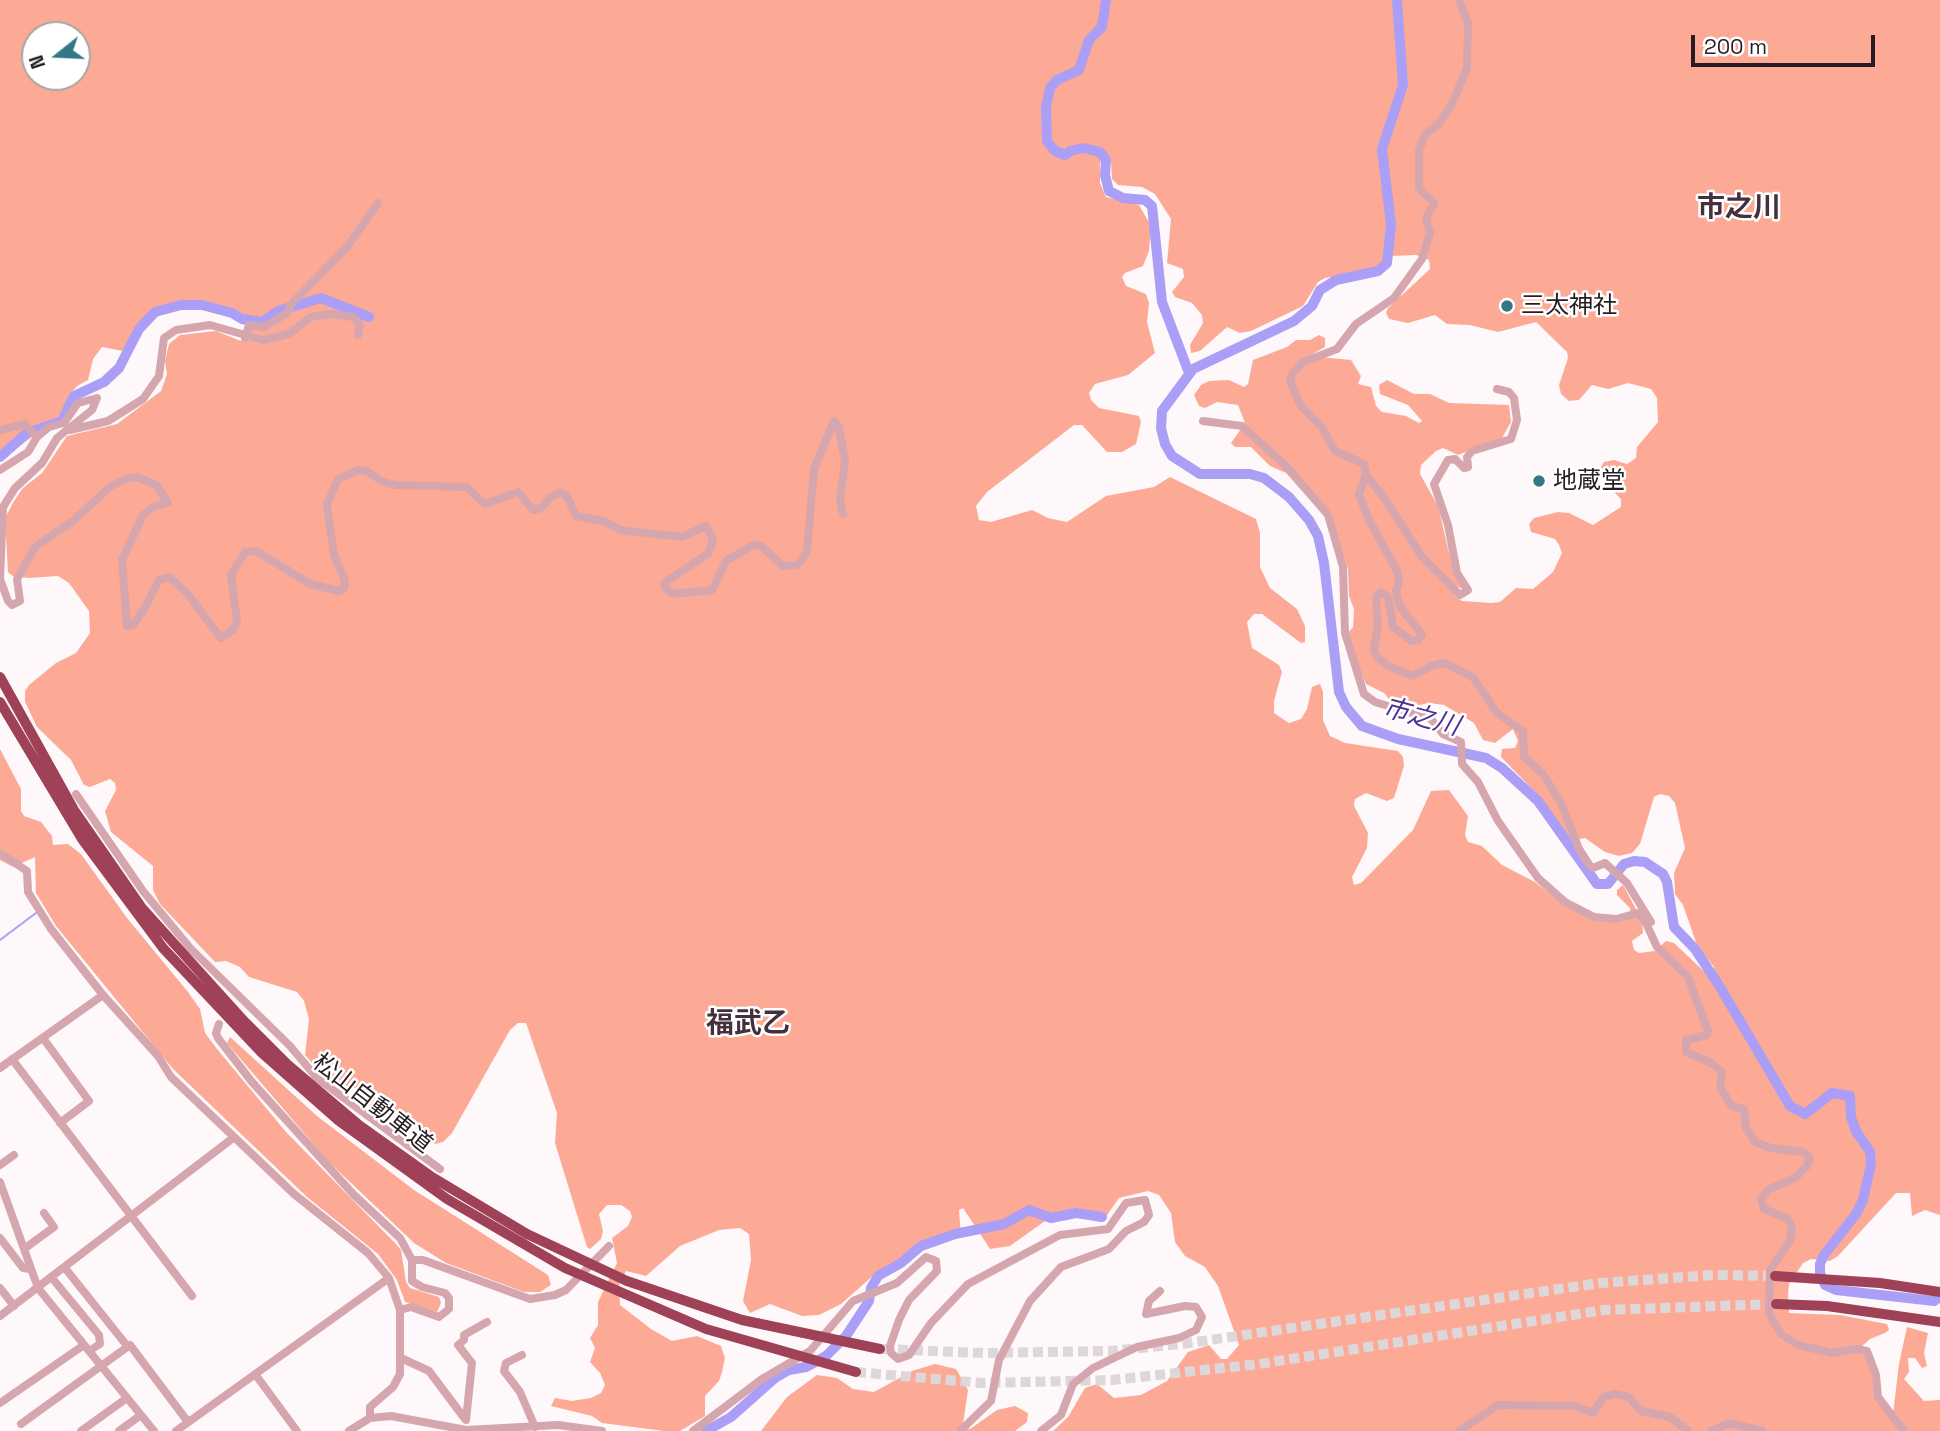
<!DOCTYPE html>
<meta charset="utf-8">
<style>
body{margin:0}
#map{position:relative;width:1940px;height:1431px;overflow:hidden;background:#fef8fb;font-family:"Space Grotesk",sans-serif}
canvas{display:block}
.north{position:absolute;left:21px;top:21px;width:70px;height:70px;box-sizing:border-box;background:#fff;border:2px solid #a8a4a7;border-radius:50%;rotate:252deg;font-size:19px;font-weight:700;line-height:28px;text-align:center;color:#261c22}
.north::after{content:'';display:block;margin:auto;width:24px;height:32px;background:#327885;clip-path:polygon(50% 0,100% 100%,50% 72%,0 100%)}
.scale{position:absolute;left:1691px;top:35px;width:184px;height:32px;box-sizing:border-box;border:4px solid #261c22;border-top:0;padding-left:9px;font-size:21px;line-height:24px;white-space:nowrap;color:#261c22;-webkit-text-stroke:5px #fff;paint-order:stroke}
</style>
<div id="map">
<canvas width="1940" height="1431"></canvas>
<div class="north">N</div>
<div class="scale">200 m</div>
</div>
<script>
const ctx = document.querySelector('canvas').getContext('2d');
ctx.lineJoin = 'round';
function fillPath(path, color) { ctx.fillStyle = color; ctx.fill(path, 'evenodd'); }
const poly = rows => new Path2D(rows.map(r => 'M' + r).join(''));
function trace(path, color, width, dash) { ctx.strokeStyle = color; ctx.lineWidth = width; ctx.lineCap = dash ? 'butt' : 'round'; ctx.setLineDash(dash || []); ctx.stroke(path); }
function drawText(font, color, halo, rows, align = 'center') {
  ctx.font = font + ' "Space Grotesk","Noto Sans JP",sans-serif'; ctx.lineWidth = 5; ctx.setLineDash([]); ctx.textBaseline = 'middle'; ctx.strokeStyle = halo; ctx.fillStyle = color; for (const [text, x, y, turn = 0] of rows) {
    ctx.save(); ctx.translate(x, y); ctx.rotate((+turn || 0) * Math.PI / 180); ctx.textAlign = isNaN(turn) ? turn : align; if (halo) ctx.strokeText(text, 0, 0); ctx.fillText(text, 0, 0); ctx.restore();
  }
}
fillPath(poly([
 [0,0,1940,0,1940,1215,1925,1210,1912,1216,1910,1193,1896,1193,1838,1256,1830,1261,1811,1259,1803,1263,1789,1284,1788,1294,1789,1313,1840,1315,1887,1324,1889,1330,1885,1333,1870,1339,1862,1346,1874,1375,1875,1389,1893,1414,1899,1364,1907,1327,1928,1333,1924,1353,1927,1366,1922,1368,1915,1358,1908,1358,1909,1372,1904,1379,1924,1401,1940,1400,1940,1431,1053,1431,1068,1417,1085,1388,1097,1384,1114,1398,1141,1395,1167,1381,1188,1352,1209,1345,1221,1359,1227,1359,1239,1345,1218,1286,1205,1267,1185,1256,1175,1242,1171,1213,1159,1195,1148,1191,1119,1198,1107,1215,1096,1216,1078,1208,1052,1216,1010,1246,990,1249,963,1208,959,1210,961,1235,952,1240,936,1236,912,1248,899,1261,875,1274,841,1304,819,1315,802,1316,770,1304,750,1313,743,1301,751,1260,749,1234,740,1228,719,1230,680,1246,646,1276,626,1271,619,1285,620,1305,651,1329,672,1341,697,1336,721,1346,725,1358,722,1372,719,1381,705,1396,705,1416,680,1431,664,1431,602,1423,592,1416,551,1406,555,1398,572,1401,591,1398,601,1393,605,1385,600,1373,590,1362,595,1348,590,1338,598,1325,598,1302,617,1263,612,1238,628,1226,632,1217,630,1211,621,1205,607,1205,599,1214,603,1231,601,1239,590,1249,587,1247,555,1143,557,1113,526,1023,518,1023,510,1030,452,1133,443,1142,435,1144,424,1138,411,1116,381,1118,366,1107,355,1088,336,1085,327,1080,305,1055,309,1019,304,1001,297,992,249,977,240,967,226,961,215,962,160,904,153,890,153,866,111,832,105,811,116,790,115,783,110,779,90,787,84,785,71,760,37,727,25,702,25,691,29,685,56,663,76,653,90,633,89,611,69,583,58,576,29,578,13,576,8,572,5,518,14,501,23,488,42,473,67,436,117,424,161,391,167,374,165,361,169,344,180,335,216,331,241,341,249,340,251,332,233,311,203,301,181,302,153,310,136,328,123,351,102,347,93,359,88,380,77,386,69,396,60,417,11,452,0,453],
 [35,35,77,35,77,77,35,77],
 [1107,158,1111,162,1112,179,1118,185,1142,187,1155,194,1171,219,1167,263,1183,269,1184,277,1172,292,1175,297,1192,303,1202,315,1203,323,1190,345,1191,353,1200,351,1227,327,1240,333,1251,331,1303,306,1318,282,1325,278,1366,272,1376,270,1392,256,1416,255,1429,260,1430,269,1388,308,1386,313,1389,319,1408,323,1435,315,1447,324,1470,325,1498,332,1536,322,1567,352,1568,358,1559,385,1561,394,1569,401,1579,400,1592,385,1608,389,1628,383,1651,389,1657,398,1658,422,1637,447,1636,458,1627,464,1614,460,1604,462,1599,470,1606,484,1621,499,1621,507,1593,525,1569,513,1558,512,1534,518,1529,524,1531,532,1555,539,1559,545,1562,553,1553,572,1533,589,1516,588,1500,602,1491,603,1462,601,1454,595,1455,586,1463,589,1454,574,1438,506,1420,474,1421,465,1436,451,1443,448,1458,455,1502,438,1511,422,1509,405,1449,403,1430,394,1414,394,1387,380,1379,385,1380,394,1408,405,1422,421,1419,423,1406,416,1382,412,1376,406,1371,387,1358,384,1361,376,1351,360,1309,356,1325,347,1325,338,1319,335,1310,340,1296,340,1287,347,1253,360,1248,384,1244,387,1229,380,1209,381,1201,385,1194,395,1199,406,1205,408,1217,402,1238,405,1245,423,1231,443,1235,447,1251,447,1270,466,1286,473,1334,527,1348,569,1349,596,1354,609,1353,627,1348,633,1352,652,1366,684,1384,693,1393,704,1405,708,1429,703,1444,705,1474,723,1483,740,1495,743,1513,729,1518,741,1515,748,1502,749,1501,757,1542,799,1567,835,1574,840,1585,838,1605,852,1619,856,1632,853,1640,844,1654,797,1660,794,1669,796,1675,803,1685,848,1674,873,1675,894,1683,905,1697,945,1714,967,1715,974,1710,977,1674,943,1666,941,1655,951,1639,953,1634,950,1632,941,1643,933,1642,920,1623,885,1617,890,1617,895,1630,908,1631,915,1593,918,1563,904,1535,882,1502,865,1482,846,1468,842,1465,835,1468,816,1449,790,1431,791,1413,830,1361,883,1354,885,1352,877,1367,848,1368,833,1354,806,1355,799,1366,793,1387,801,1394,798,1404,766,1403,757,1398,751,1345,743,1330,736,1323,720,1323,692,1320,684,1312,687,1307,709,1301,719,1289,723,1274,713,1274,701,1282,672,1279,665,1252,648,1247,622,1254,614,1262,614,1301,643,1305,642,1305,626,1297,609,1270,588,1260,567,1260,533,1256,519,1170,477,1154,487,1106,496,1067,522,1048,518,1032,510,991,522,979,520,976,506,987,492,1074,425,1082,425,1107,452,1122,452,1136,444,1141,422,1139,416,1099,408,1091,400,1089,393,1095,384,1128,375,1155,353,1147,322,1149,303,1146,294,1126,286,1122,277,1125,273,1143,266,1149,251,1151,226,1139,205,1106,197,1100,183,1100,164,1101,159],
 [0,749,21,789,21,811,24,816,41,822,52,836,53,845,68,844,81,854,127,918,188,992,200,1009,205,1033,217,1049,286,1132,396,1244,401,1250,406,1282,410,1288,439,1297,441,1303,437,1312,405,1302,397,1280,378,1254,307,1197,173,1069,56,926,36,893,35,857,13,867,0,860],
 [230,1037,317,1116,414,1190,548,1275,551,1285,540,1292,524,1292,446,1263,414,1243,328,1161,227,1043],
 [935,1364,956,1369,968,1390,963,1424,970,1429,997,1410,1015,1406,1028,1413,1027,1422,1015,1431,761,1431,787,1397,817,1375,837,1378,853,1389,874,1392,912,1371]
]), '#fcaa96');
trace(poly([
 [0,940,36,913]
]), '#ab9ef6', 2);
trace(poly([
 [1106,0,1102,27,1089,40,1079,70,1057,80,1050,88,1046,107,1047,141,1055,151,1065,155,1070,151,1083,148,1100,152,1106,160,1105,175,1109,191,1123,198,1145,200,1152,206,1162,302,1189,373],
 [1397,0,1403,85,1382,149,1391,225,1387,263,1378,271,1336,280,1320,290,1312,306,1294,321,1193,369,1162,411,1161,428,1165,444,1172,456,1200,474,1250,474,1264,478,1289,497,1309,520,1318,536,1324,563,1339,692,1346,707,1362,726,1398,739,1486,758,1502,768,1538,801,1597,884,1608,884,1624,864,1634,861,1645,862,1663,874,1667,882,1674,927,1695,949,1720,987,1790,1106,1805,1114,1832,1093,1850,1096,1851,1117,1856,1131,1870,1152,1871,1164,1863,1200,1856,1214,1824,1255,1820,1264,1820,1273,1825,1285,1836,1290,1934,1301,1940,1297],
 [0,457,27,433,62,421,74,396,104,382,119,368,139,329,155,312,181,305,202,305,232,313,242,319,262,322,278,311,321,298,369,317],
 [706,1431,731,1417,775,1378,789,1370,806,1367,826,1356,846,1336,869,1301,871,1288,878,1276,901,1263,921,1246,955,1234,1004,1224,1029,1210,1051,1218,1076,1213,1102,1217]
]), '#ab9ef6', 10);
trace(poly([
 [883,1349,983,1353,1110,1351,1189,1343,1600,1283,1713,1275,1775,1276],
 [856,1372,982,1383,1112,1380,1259,1364,1604,1310,1776,1304]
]), '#ded7da', 10, [10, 5]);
trace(poly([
 [1459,0,1468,23,1467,68,1452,104,1438,125,1426,133,1419,150,1419,188,1434,203,1426,219,1430,233,1422,259,1394,298,1356,324,1337,349,1303,362,1292,374,1290,381,1300,405,1321,426,1335,451,1364,464,1366,475,1385,499,1422,557,1460,595,1468,590,1457,573,1448,525,1434,484,1448,460,1455,459,1464,468,1468,467,1467,457,1472,451,1511,439,1517,420,1514,398,1509,392,1497,389],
 [245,338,249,325,264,327,287,313,292,303,347,247,378,203],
 [1203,421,1242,426,1288,468,1328,515,1343,567,1345,633,1364,694,1375,702,1431,719,1443,734,1461,742,1462,764,1478,782,1498,821,1538,878,1565,902,1594,917,1616,919,1638,913,1646,923,1657,947,1688,977,1708,1031,1707,1035,1686,1040,1686,1052,1711,1063,1722,1072,1720,1088,1732,1106,1744,1109,1746,1128,1755,1142,1771,1148,1803,1152,1810,1158,1807,1166,1796,1177,1768,1190,1761,1199,1764,1209,1788,1219,1792,1228,1790,1241,1770,1270,1769,1314,1781,1334,1798,1345,1833,1353,1856,1349,1867,1351,1876,1375,1878,1397,1904,1431],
 [0,430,25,424,37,437,28,452,0,470],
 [70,430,108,421,143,399,159,376,164,338,176,330,210,325,263,340,289,334,311,317,331,314,353,317,360,325,358,335],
 [37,437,49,427,64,423,78,403,97,398,92,410,57,438,42,463,15,488,3,507,0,579,8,601,12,605,20,601,17,579,35,547,73,521,111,486,128,478,137,477,156,485,168,503,153,507,143,515,122,560,127,626,133,625,146,606,159,580,169,577,187,593,221,638,233,630,237,622,231,575,245,552,256,551,310,584,339,591,344,588,345,580,334,555,327,504,338,479,358,470,367,471,383,482,396,485,466,487,485,504,518,492,533,510,541,508,551,497,561,492,567,496,576,516,604,521,620,530,682,537,706,526,713,540,708,554,664,583,665,588,673,594,712,590,726,561,753,545,761,546,783,566,797,565,802,560,807,550,814,469,834,421,839,427,845,462,840,498,843,514],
 [1366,475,1359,494,1368,518,1397,571,1399,581,1396,591,1399,605,1422,635,1418,640,1412,641,1393,627,1388,597,1381,592,1376,597,1378,628,1374,648,1376,656,1388,666,1413,676,1431,666,1444,663,1473,677,1497,713,1523,731,1524,757,1543,774,1562,805,1579,849,1590,866,1593,868,1605,863,1627,883,1651,922],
 [76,794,143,891,191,949,290,1046,317,1078,440,1169],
 [0,853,27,871,28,892,51,929,103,995,158,1056,171,1077,294,1194,368,1253,389,1278,400,1310,400,1374,393,1387,370,1407,370,1418],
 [219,1024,216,1033,218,1038,252,1082,353,1194,400,1238,412,1260,412,1281,422,1287,445,1293,449,1298,449,1309,439,1317,411,1307,400,1310],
 [43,1038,89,1101,60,1123],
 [12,1059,192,1296],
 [0,1068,103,995],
 [0,1165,14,1155],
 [0,1182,38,1288,154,1431],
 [0,1238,23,1268,30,1269],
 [24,1249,54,1227,44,1213],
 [412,1260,423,1260,530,1299,555,1295,566,1290,609,1246],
 [65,1268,128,1347],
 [52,1278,99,1335,100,1344,89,1351],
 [0,1288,14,1306],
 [0,1316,233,1138],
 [522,1355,506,1363,504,1371,520,1392,535,1427],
 [401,1358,429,1371,465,1419],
 [255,1374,297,1431],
 [0,1403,84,1345],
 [466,1420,472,1363,458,1345,464,1340,464,1335,487,1322],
 [21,1424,130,1345,188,1422],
 [81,1431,127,1398],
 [119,1431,141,1415],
 [176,1431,389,1278],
 [349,1431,370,1418,391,1416,466,1430,558,1425,602,1431],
 [693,1431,762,1379,810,1351,853,1301,897,1283,926,1257,936,1261,937,1271,909,1300,899,1320,890,1346,891,1353,898,1359,909,1355,931,1323,968,1284,1060,1235,1108,1229,1126,1203,1145,1200,1149,1215,1144,1222,1126,1231,1109,1249,1061,1267,1030,1301,999,1360,991,1401,960,1431],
 [1041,1431,1061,1415,1073,1384,1093,1368,1137,1347,1179,1338,1196,1330,1202,1317,1196,1307,1185,1306,1146,1314,1149,1301,1160,1291],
 [1459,1431,1498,1405,1575,1406,1593,1413,1604,1397,1614,1394,1629,1397,1641,1411,1670,1417,1688,1431],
 [1711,1431,1729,1423,1762,1431]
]), '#d5a6ad', 8);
trace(poly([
 [0,677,74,810,142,908,244,1021,287,1064,359,1125,432,1177,527,1234,627,1281,742,1320,880,1349],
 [0,702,82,839,163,948,262,1053,339,1121,447,1199,565,1268,706,1329,856,1372],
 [1775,1276,1880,1283,1940,1292],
 [1776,1304,1827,1306,1940,1322]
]), '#9f4157', 10);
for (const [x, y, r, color] of [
 [1507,306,7,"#327885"],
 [1539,481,7,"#327885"]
]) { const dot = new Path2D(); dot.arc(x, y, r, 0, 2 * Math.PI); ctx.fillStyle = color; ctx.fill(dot); trace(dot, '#fff', 2.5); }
drawText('24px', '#261c22', '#fff', [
 ["三太神社",1521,306],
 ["地蔵堂",1553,481]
], 'left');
drawText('24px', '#261c22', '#fff', [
 ["松山自動車道",372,1104,38]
]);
drawText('italic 26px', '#4c3095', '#fff', [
 ["市之川",1421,718,15]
]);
drawText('bold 28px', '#45303d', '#fff', [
 ["市之川",1739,208],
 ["福武乙",748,1024]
]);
</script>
